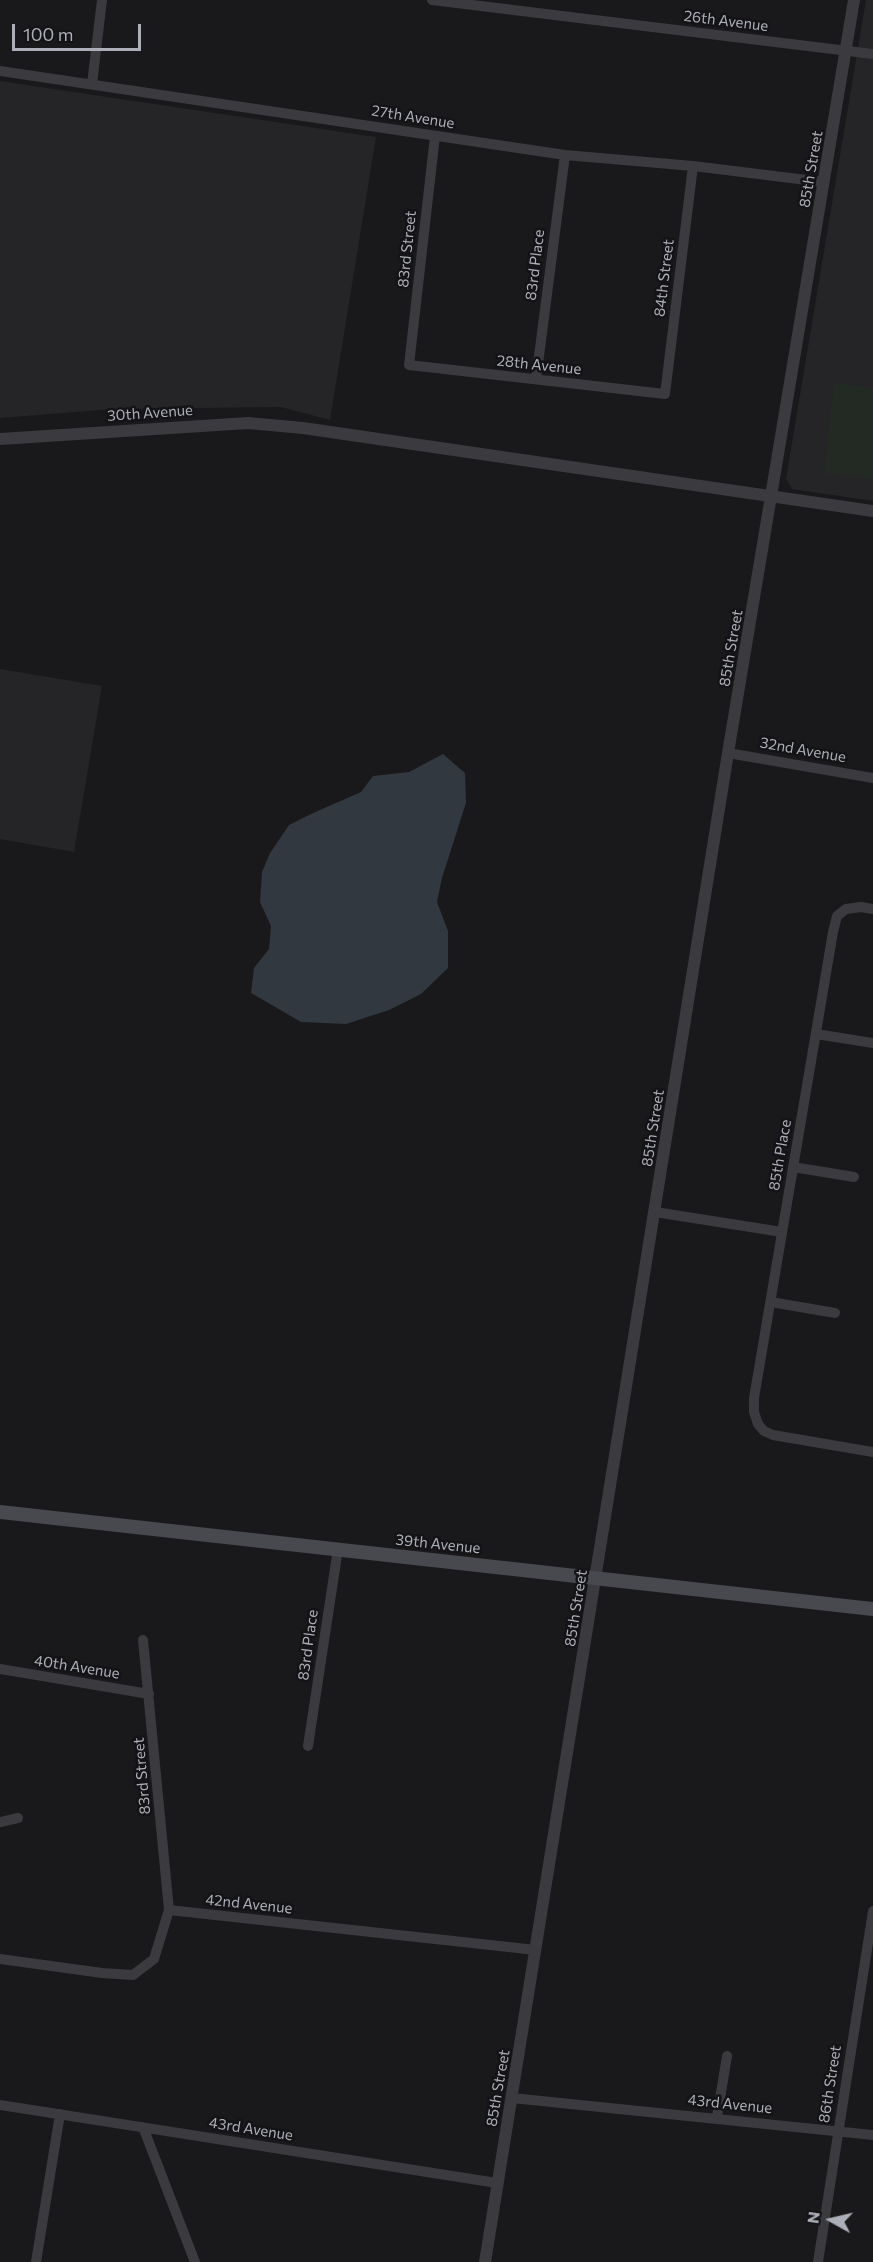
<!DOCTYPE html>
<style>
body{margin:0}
#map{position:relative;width:873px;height:2262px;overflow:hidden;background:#19181a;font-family:Commissioner,sans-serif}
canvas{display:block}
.north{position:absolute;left:801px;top:2190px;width:60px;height:60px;-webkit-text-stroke:4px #141315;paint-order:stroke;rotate:278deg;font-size:16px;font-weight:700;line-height:24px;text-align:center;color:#acafb8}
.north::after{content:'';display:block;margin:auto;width:21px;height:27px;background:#acafb8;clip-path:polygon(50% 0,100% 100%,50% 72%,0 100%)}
.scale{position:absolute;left:12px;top:24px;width:129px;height:27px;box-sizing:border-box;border:3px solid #acafb8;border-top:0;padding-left:8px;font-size:18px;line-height:21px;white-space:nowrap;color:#acafb8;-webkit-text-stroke:4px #141315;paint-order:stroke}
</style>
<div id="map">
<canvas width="873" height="2262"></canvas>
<div class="north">N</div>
<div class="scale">100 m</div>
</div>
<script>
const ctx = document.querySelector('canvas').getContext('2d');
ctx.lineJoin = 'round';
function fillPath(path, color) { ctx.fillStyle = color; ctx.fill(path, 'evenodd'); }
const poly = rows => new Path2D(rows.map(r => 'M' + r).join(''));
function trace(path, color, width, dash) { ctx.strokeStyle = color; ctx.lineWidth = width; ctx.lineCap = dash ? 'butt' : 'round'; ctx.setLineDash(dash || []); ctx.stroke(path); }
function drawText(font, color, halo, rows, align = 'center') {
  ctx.font = font + ' Commissioner,sans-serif'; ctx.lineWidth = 5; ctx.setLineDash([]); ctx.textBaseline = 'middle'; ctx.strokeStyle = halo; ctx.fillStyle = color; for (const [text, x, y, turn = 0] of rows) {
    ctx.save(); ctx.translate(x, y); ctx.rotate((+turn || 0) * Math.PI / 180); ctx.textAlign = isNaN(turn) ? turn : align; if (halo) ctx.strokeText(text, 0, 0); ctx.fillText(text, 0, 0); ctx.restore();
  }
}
fillPath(poly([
 [866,0,873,0,873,501,792,489,786,479],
 [0,81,376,137,330,420,281,407,112,409,0,418],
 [0,669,102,686,74,852,0,839]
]), '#252527');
fillPath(poly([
 [834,383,873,388,873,479,824,473]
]), '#232a24');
fillPath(poly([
 [443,754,465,773,466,803,442,878,437,902,448,931,448,968,421,994,389,1010,346,1024,301,1022,251,993,254,968,269,949,271,926,260,902,262,872,270,853,289,825,313,813,361,792,373,776,409,772]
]), '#32383f');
trace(poly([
 [432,0,873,54],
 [0,71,565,155,693,166,823,182],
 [92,84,102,0],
 [435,136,409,365,665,394,693,166],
 [536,379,565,155],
 [728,753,873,778],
 [873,909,861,907,846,909,837,916,833,932,754,1398,754,1412,758,1424,764,1431,773,1435,873,1452],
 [816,1034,873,1043],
 [793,1167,854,1177],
 [655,1212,782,1232],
 [771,1302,835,1313],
 [0,1669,149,1694],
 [308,1746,338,1549],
 [0,1822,18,1818],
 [169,1910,536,1950],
 [0,1959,102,1973,133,1975,154,1959,169,1910,143,1640],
 [512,2098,873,2135],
 [0,2105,497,2183],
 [717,2117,727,2056],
 [143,2127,195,2262],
 [36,2262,60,2114],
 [818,2262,873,1911]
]), '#3a3a3f', 10);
trace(poly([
 [0,439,248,423,303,428,873,511],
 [485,2262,728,753,854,0]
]), '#3a3a3f', 12);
trace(poly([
 [0,1512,873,1609]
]), '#48494f', 14);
drawText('15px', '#acafb8', '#141315', [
 ["26th Avenue",726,21,7],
 ["27th Avenue",413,117,9],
 ["85th Street",811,169,-80],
 ["83rd Street",407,249,-84],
 ["83rd Place",535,265,-83],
 ["84th Street",664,278,-83],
 ["28th Avenue",539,365,6],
 ["30th Avenue",150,413,-4],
 ["85th Street",731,648,-80],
 ["32nd Avenue",803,750,10],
 ["85th Street",653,1128,-81],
 ["85th Place",780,1155,-80],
 ["39th Avenue",438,1544,6],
 ["85th Street",576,1608,-81],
 ["83rd Place",308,1645,-82],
 ["40th Avenue",77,1667,9],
 ["83rd Street",142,1776,-95],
 ["42nd Avenue",249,1904,6],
 ["86th Street",830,2084,-81],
 ["85th Street",498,2088,-80],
 ["43rd Avenue",730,2104,6],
 ["43rd Avenue",251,2129,9]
]);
</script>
